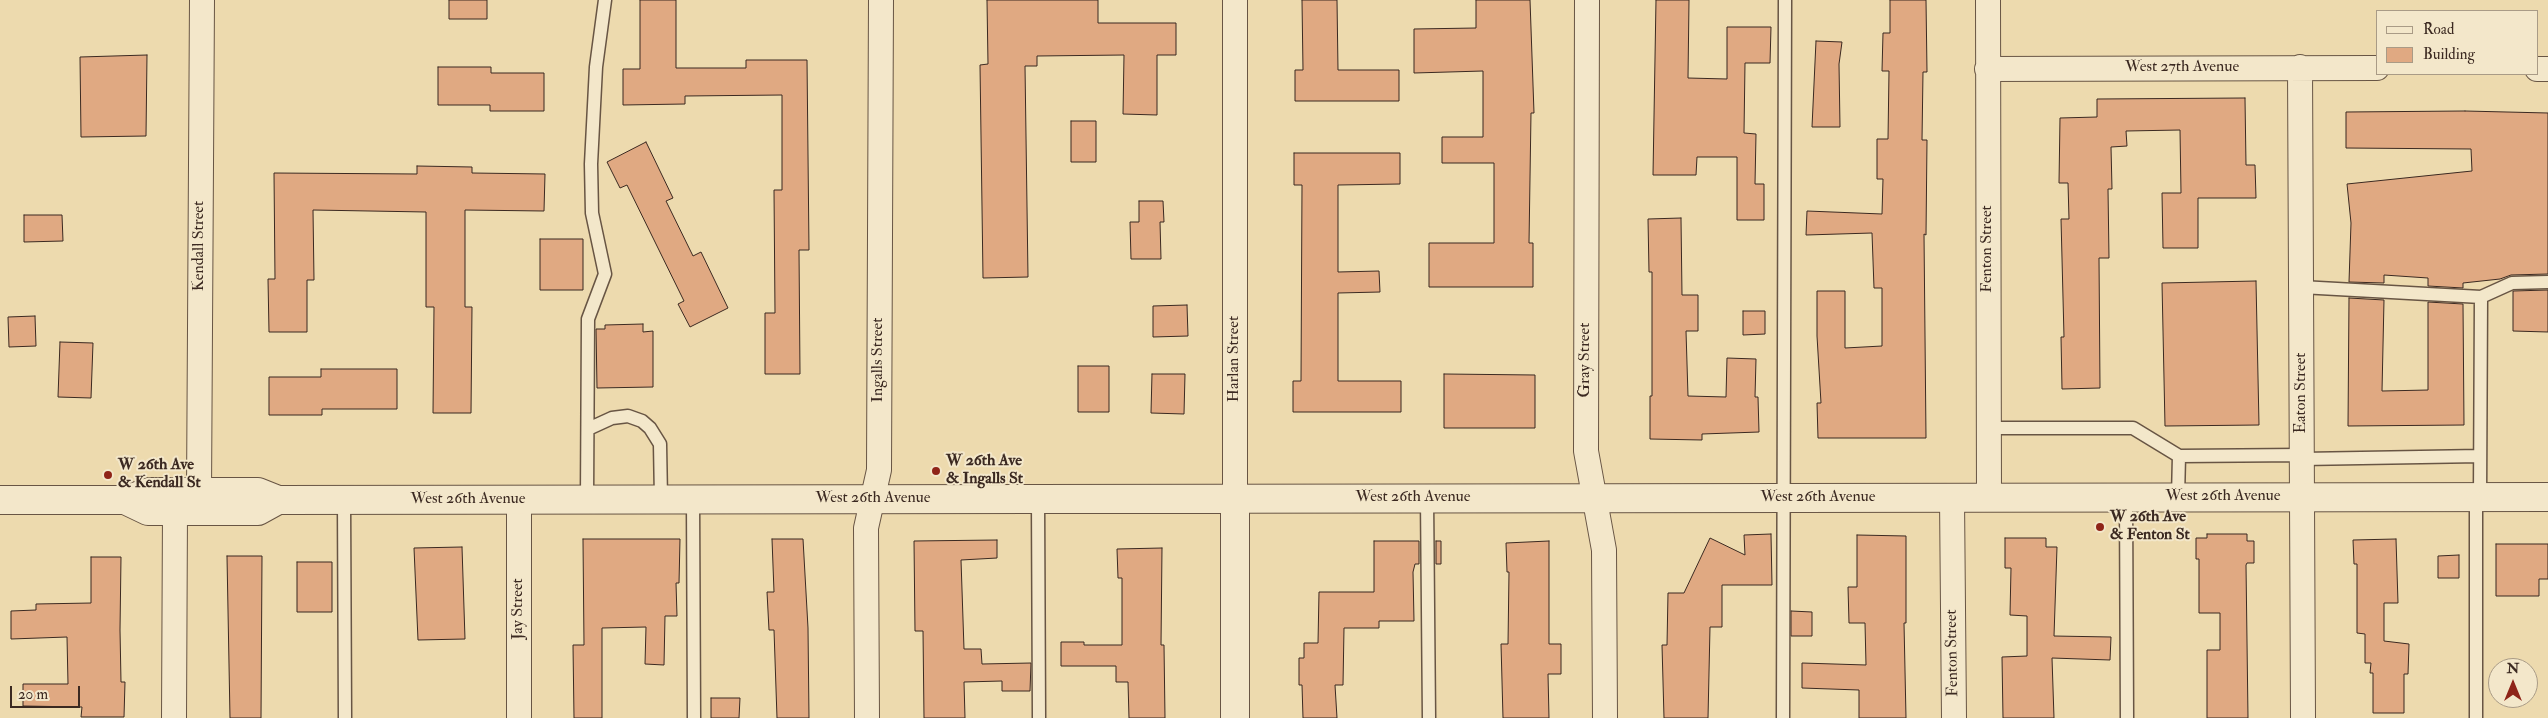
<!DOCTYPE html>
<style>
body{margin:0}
#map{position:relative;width:2548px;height:718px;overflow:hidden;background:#eddaae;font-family:"IM FELL Double Pica",serif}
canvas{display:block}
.legend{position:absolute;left:2376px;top:10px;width:162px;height:65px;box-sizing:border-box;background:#f3e7ca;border:1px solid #a99b86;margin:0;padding:6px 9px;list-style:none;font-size:15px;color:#3b2921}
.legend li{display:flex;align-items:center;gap:10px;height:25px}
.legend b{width:25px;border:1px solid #a99b86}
.north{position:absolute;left:2488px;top:658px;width:50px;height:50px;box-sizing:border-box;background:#f3e7ca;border:1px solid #a99b86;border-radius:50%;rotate:0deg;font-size:14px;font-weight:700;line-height:20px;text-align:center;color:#3b2921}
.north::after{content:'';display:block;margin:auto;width:18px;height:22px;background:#8f2418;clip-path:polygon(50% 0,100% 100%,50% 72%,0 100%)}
.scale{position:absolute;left:10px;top:686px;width:70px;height:22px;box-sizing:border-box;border:2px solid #3b2921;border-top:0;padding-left:6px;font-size:15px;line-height:18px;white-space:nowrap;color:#3b2921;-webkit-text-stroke:4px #f3e7ca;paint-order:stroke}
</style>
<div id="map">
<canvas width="2548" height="718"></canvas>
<ul class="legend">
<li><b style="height:6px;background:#f3e7ca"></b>Road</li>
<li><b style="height:14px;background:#e0a982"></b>Building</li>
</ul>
<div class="north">N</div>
<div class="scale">20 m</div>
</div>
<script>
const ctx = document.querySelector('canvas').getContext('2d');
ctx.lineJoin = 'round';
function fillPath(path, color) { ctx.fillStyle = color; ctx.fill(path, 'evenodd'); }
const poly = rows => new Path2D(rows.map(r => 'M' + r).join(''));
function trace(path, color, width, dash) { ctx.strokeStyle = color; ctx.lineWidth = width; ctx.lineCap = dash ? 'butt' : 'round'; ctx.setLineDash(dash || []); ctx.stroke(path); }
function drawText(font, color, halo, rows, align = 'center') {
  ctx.font = font + ' "IM FELL Double Pica",serif'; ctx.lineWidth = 4; ctx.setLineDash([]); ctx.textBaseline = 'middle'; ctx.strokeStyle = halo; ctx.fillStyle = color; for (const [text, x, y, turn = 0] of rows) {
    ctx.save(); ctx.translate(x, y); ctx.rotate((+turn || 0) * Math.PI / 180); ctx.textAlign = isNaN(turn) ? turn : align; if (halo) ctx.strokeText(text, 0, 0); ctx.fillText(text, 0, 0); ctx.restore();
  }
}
const building = poly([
 [449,0,487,0,487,19,449,19,449,0],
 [640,0,676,0,676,68,746,68,746,60,807,60,809,250,799,250,800,374,765,374,765,313,775,313,774,190,782,190,782,95,685,96,685,104,623,105,623,69,640,69,640,0],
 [987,0,1098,0,1098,23,1176,23,1176,55,1157,55,1157,115,1123,114,1124,55,1037,56,1037,66,1025,66,1028,277,983,278,980,65,988,64,987,0],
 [1302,0,1337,0,1338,70,1399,70,1399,101,1295,101,1295,70,1303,70,1302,0],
 [1476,0,1530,0,1534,113,1531,113,1529,243,1533,243,1533,287,1429,287,1429,243,1494,243,1494,163,1442,163,1442,137,1483,137,1483,71,1414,73,1414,29,1476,28,1476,0],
 [1656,0,1689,0,1688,78,1727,79,1727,27,1771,27,1770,63,1745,63,1744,133,1756,134,1755,184,1764,184,1764,220,1737,220,1737,157,1697,157,1696,175,1653,175,1656,0],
 [1890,0,1926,0,1927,72,1923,72,1922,140,1927,140,1926,235,1924,234,1926,438,1818,438,1817,403,1821,403,1817,336,1817,291,1845,291,1845,348,1882,346,1882,288,1874,288,1872,233,1806,235,1807,211,1882,214,1883,179,1877,179,1877,139,1888,139,1889,71,1882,71,1883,33,1890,33,1890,0],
 [1816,41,1842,42,1839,64,1840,127,1812,127,1816,41],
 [147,55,146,136,81,137,80,57,147,55],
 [438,67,491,67,491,73,544,73,544,111,490,111,490,105,438,105,438,67],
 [2245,98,2246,165,2255,165,2256,198,2198,198,2198,248,2163,248,2162,193,2181,193,2180,130,2126,131,2127,146,2111,147,2112,189,2108,189,2109,258,2099,258,2100,388,2062,389,2061,337,2064,337,2061,219,2069,219,2068,183,2059,183,2060,118,2097,117,2097,99,2245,98],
 [2465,111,2548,113,2548,274,2511,275,2500,279,2463,283,2463,288,2428,286,2428,278,2384,275,2384,283,2349,282,2351,223,2347,184,2472,171,2471,149,2346,148,2346,112,2465,111],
 [1071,121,1096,121,1096,162,1071,162,1071,121],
 [646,142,673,198,666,201,693,256,701,252,728,308,690,327,678,304,684,301,627,185,620,188,607,162,646,142],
 [1294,153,1400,153,1400,184,1338,185,1338,272,1379,271,1380,292,1338,293,1338,381,1401,381,1401,412,1293,412,1293,381,1301,381,1302,185,1294,185,1294,153],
 [417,166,472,167,472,173,545,174,544,211,465,210,465,307,472,307,471,413,433,413,434,307,426,307,426,212,313,210,314,280,307,280,307,332,269,332,268,279,275,279,274,173,417,174,417,166],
 [1139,201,1163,201,1164,222,1160,222,1161,259,1131,259,1130,222,1139,222,1139,201],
 [24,215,62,215,63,241,24,242,24,215],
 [1681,218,1682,295,1698,295,1698,331,1686,331,1688,396,1726,397,1727,358,1756,359,1755,397,1758,397,1759,432,1702,434,1702,440,1650,439,1650,396,1652,396,1652,272,1649,272,1648,219,1681,218],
 [540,239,583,239,583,290,540,290,540,239],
 [2256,281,2259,425,2165,426,2162,283,2256,281],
 [2548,290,2548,332,2513,331,2513,291,2548,290],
 [2349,298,2384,300,2382,391,2428,390,2428,302,2463,304,2464,425,2348,426,2349,298],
 [1187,305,1188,336,1153,337,1153,306,1187,305],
 [1743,311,1765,311,1765,334,1743,335,1743,311],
 [35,316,36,346,9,347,8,317,35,316],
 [643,324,643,332,653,331,653,387,597,388,596,329,605,329,605,325,643,324],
 [60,342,93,343,91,398,58,397,60,342],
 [1078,366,1109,366,1109,412,1078,412,1078,366],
 [321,369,397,369,397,409,322,409,322,415,269,415,269,377,321,377,321,369],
 [1152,374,1185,374,1184,414,1151,413,1152,374],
 [1444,374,1535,375,1535,428,1444,428,1444,374],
 [1771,534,1772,585,1722,585,1722,627,1710,627,1708,718,1664,718,1662,645,1667,645,1668,593,1684,593,1710,538,1745,555,1744,535,1771,534],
 [2207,534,2247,534,2247,541,2254,541,2254,563,2247,563,2246,565,2248,718,2207,718,2207,650,2220,650,2220,613,2199,613,2199,559,2196,559,2196,538,2207,538,2207,534],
 [1857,535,1906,536,1906,623,1904,623,1906,718,1859,718,1859,690,1802,688,1802,663,1866,665,1865,623,1849,623,1848,587,1857,587,1857,535],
 [2005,538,2046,538,2046,547,2057,547,2054,636,2111,637,2110,660,2052,658,2054,718,2003,718,2002,657,2027,656,2027,616,2010,615,2011,568,2005,568,2005,538],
 [583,539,680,539,679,583,676,583,677,616,665,616,664,665,645,664,646,627,602,628,602,718,574,718,573,645,584,645,583,539],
 [772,539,803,539,808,628,809,718,777,718,774,630,769,630,767,592,774,592,772,539],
 [2396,539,2398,603,2384,603,2384,641,2409,644,2408,674,2404,674,2404,713,2373,713,2373,673,2370,673,2371,663,2365,663,2365,634,2357,633,2357,564,2354,564,2353,540,2396,539],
 [997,540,997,558,961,560,964,649,981,649,982,664,1031,663,1030,691,1002,691,1002,681,964,682,965,718,924,718,923,631,915,631,914,541,997,540],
 [1374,541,1419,541,1419,564,1415,564,1413,572,1414,621,1379,621,1379,628,1344,628,1343,685,1335,685,1337,718,1303,718,1302,685,1299,685,1299,658,1304,658,1304,643,1318,643,1319,592,1374,592,1374,541],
 [1436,541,1441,541,1441,564,1436,564,1436,541],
 [1549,541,1549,644,1561,644,1561,674,1548,674,1549,718,1503,718,1501,644,1508,644,1509,572,1507,572,1506,543,1549,541],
 [2496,544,2548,544,2548,579,2539,579,2539,596,2496,596,2496,544],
 [462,547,465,639,418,640,414,548,462,547],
 [1162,548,1161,645,1164,645,1165,718,1129,718,1128,682,1116,682,1116,666,1061,666,1061,642,1084,642,1084,645,1122,645,1122,578,1118,578,1117,549,1162,548],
 [2459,555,2459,578,2438,578,2438,556,2459,555],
 [227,556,262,556,261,718,230,718,227,556],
 [91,557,121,557,120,630,121,682,125,682,124,717,81,717,82,707,23,706,23,684,68,684,67,637,11,639,11,611,36,610,36,604,91,603,91,557],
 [297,562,332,562,332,612,297,612,297,562],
 [1791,611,1812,612,1812,636,1791,636,1791,611],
 [711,698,740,698,739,718,711,718,711,698]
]);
fillPath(building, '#e0a982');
trace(building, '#3b2921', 1);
const service = poly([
 [2301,287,2481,297,2512,283,2548,282],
 [1988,428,2133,428,2179,456,2178,497],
 [588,429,612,418,628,416,642,421,650,428,660,444,661,499],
 [2179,456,2302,455],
 [2302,459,2480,456],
 [2126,497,2127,718],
 [2476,497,2476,718],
 [2480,497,2481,297],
 [1427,498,1429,718],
 [587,499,588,319,605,274,592,213,591,164,596,67,605,0],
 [693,499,694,718],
 [1038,499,1039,718],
 [344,500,345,718],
 [1783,718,1785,0]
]);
const minor = poly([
 [1235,0,1235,499],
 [1587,0,1586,451,1604,550,1605,718],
 [1988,0,1989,498],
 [2300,67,2303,718],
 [1987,69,2377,68],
 [2537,69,2548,69],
 [199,492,202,0],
 [1952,498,1954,718],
 [174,718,175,511],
 [519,718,519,499],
 [867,718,866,528,879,470,881,0]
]);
const tertiary = poly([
 [0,500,125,500,149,492,258,492,278,500,2548,497],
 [125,500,148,511,258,511,278,500],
 [1235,718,1235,499]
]);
trace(service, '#685544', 15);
trace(minor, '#685544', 26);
trace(tertiary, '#685544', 30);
trace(service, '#f3e7ca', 12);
trace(minor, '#f3e7ca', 24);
trace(tertiary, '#f3e7ca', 28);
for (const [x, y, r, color] of [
 [936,471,5,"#8f2418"],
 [108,475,5,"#8f2418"],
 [2100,527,5,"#8f2418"]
]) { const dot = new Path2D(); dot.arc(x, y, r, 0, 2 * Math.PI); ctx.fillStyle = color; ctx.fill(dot); trace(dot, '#f3e7ca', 2); }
drawText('16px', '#3b2921', '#f3e7ca', [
 ["West 27th Avenue",2182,68],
 ["Kendall Street",200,246,-90],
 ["Fenton Street",1988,249,-90],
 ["Harlan Street",1235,359,-90],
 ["Ingalls Street",879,360,-90],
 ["Gray Street",1586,360,-90],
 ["Eaton Street",2302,393,-90],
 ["West 26th Avenue",2223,497],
 ["West 26th Avenue",1413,498],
 ["West 26th Avenue",1818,498],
 ["West 26th Avenue",873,499],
 ["West 26th Avenue",468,500],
 ["Jay Street",519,609,-90],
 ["Fenton Street",1953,653,-91]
]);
drawText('bold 16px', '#3b2921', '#f3e7ca', [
 ["W 26th Ave",946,462],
 ["& Ingalls St",946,480],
 ["W 26th Ave",118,466],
 ["& Kendall St",118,484],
 ["W 26th Ave",2110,518],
 ["& Fenton St",2110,536]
], 'left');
</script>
